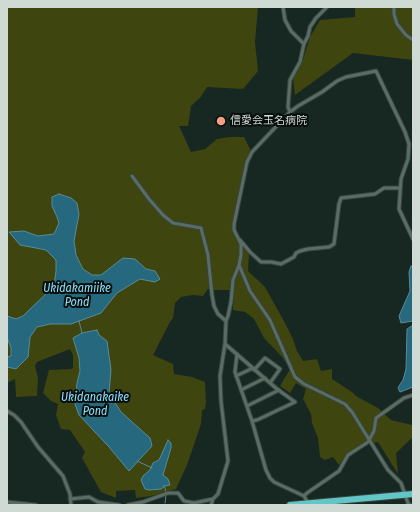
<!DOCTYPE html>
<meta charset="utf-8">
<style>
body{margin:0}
#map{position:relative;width:420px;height:512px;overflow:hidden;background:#172721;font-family:"Fira Sans Condensed",sans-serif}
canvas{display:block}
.frame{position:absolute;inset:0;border:8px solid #cfdad5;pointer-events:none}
</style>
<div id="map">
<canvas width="420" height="512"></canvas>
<div class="frame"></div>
</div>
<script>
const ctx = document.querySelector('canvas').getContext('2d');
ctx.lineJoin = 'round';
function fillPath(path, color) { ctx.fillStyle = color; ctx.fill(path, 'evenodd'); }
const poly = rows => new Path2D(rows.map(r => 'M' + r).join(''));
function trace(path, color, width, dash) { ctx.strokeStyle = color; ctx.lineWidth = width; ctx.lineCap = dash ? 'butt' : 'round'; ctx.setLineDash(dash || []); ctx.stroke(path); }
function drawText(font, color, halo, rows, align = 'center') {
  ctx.font = font + ' "Fira Sans Condensed","Noto Sans JP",sans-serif'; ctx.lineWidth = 4; ctx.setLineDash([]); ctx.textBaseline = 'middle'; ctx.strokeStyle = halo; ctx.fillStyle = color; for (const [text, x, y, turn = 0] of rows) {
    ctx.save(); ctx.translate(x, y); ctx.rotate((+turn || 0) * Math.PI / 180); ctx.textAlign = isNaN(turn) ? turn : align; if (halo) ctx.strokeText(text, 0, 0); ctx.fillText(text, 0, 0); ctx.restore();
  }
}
fillPath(poly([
 [7,7,258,7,255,42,258,71,243,89,207,87,200,98,191,106,188,126,179,126,191,152,205,149,217,139,229,137,244,137,250,149,237,208,236,231,249,254,248,271,265,287,285,323,293,339,297,351,303,361,317,359,321,371,332,369,332,379,352,392,356,396,378,408,391,420,412,425,413,437,396,453,398,474,378,442,368,444,348,453,339,465,333,457,325,460,320,457,318,438,312,423,311,414,303,399,306,389,296,383,290,393,280,386,290,369,283,358,264,338,254,319,245,312,233,310,234,290,215,290,208,289,203,296,193,295,181,297,175,303,173,318,170,322,153,355,173,364,174,374,192,377,205,382,206,403,205,409,202,410,201,424,187,465,176,489,151,496,136,498,135,490,116,491,116,498,101,492,82,458,85,452,70,430,61,429,56,415,58,404,51,401,43,393,49,370,71,369,73,368,73,355,70,349,37,362,35,366,38,378,37,396,16,397,15,379,7,383],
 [355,7,413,7,413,60,353,53,295,95,293,78,303,60,310,37,320,20,355,17]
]), '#3e450f');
const water = poly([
 [59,194,71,198,77,203,79,214,74,241,76,255,83,269,92,275,101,275,123,258,135,259,146,269,155,271,160,279,155,282,140,279,117,293,101,313,71,324,50,324,37,327,30,337,28,357,16,369,7,367,7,357,11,356,11,348,7,337,7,316,16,319,23,316,54,286,56,271,56,260,46,250,20,245,9,232,24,231,38,236,54,234,59,223,57,217,52,206,52,197,59,194],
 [411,266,413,267,413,321,401,323,399,316,410,291,409,272,411,266],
 [413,325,413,387,400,392,398,388,399,386,403,380,406,369,407,329,413,325],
 [97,330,99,335,107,341,111,370,109,393,121,412,150,438,152,446,129,471,109,447,79,415,75,404,77,383,80,371,79,358,73,338,82,333,97,330],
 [168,440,171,443,171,448,163,475,168,479,170,485,165,486,161,489,149,490,145,489,141,480,143,476,150,470,153,463,159,460,168,440]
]);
fillPath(water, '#26697e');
trace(water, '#598b98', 1);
trace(poly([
 [79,321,82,333],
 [137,461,152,468],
 [164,485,166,492],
 [165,503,166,495]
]), '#598b98', 1);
const street = poly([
 [283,7,285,20,291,31,304,44],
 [394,7,394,14,397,24,406,35,413,40],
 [290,112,288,107,290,80,300,62,304,44,308,36,310,27,316,18,327,7],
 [132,176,149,199,163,215,173,223,201,228,208,255,212,295,214,306,218,314,226,321],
 [240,240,250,252,261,262,271,262,281,264,294,257,296,253,300,251,308,249,329,247,334,244,339,204,341,198,375,194,384,188,400,188],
 [239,265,250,291,270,320,295,377,304,384,345,404,352,412,388,470,401,483,408,503,410,505],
 [225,344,277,389,295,402,257,420,252,421,266,470,270,478,274,482,304,496,308,503],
 [237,354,235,372,252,421],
 [254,370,265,358,280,369,270,383],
 [236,376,253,368],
 [241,390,265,378],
 [247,406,279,390],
 [7,411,14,415,21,422,38,447,63,476,70,494,71,505],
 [304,496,307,493,339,471,348,455,368,442,374,431,376,418,404,398,413,395],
 [70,499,89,497,98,502,119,505],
 [7,502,36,505],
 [128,505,143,502,168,493,178,493,184,501,194,503,213,499],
 [211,505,213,499,218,494,228,461,221,401,220,376,225,344,226,321,228,316,231,302,233,280,239,265,241,255,241,244,234,230,234,224,247,162,252,152,290,112,298,106,322,92,337,81,346,77,376,71,405,132,409,144,408,159,401,179,399,209,413,239]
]);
const highway = poly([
 [290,505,413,494]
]);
trace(street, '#374540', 5);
trace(highway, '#374540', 8);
trace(street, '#5a6d65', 3);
trace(highway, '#63c6c6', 6);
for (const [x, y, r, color] of [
 [221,121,5,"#f39f84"]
]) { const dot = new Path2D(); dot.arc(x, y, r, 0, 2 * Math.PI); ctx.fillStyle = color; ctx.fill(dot); trace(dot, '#070e0c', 1.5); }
drawText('11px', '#cfdad5', '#070e0c', [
 ["信愛会玉名病院",230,121]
], 'left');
drawText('italic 12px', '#8ae0fd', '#070e0c', [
 ["Ukidakamiike",77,289],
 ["Pond",77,303],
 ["Ukidanakaike",95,398],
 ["Pond",95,412]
]);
</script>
